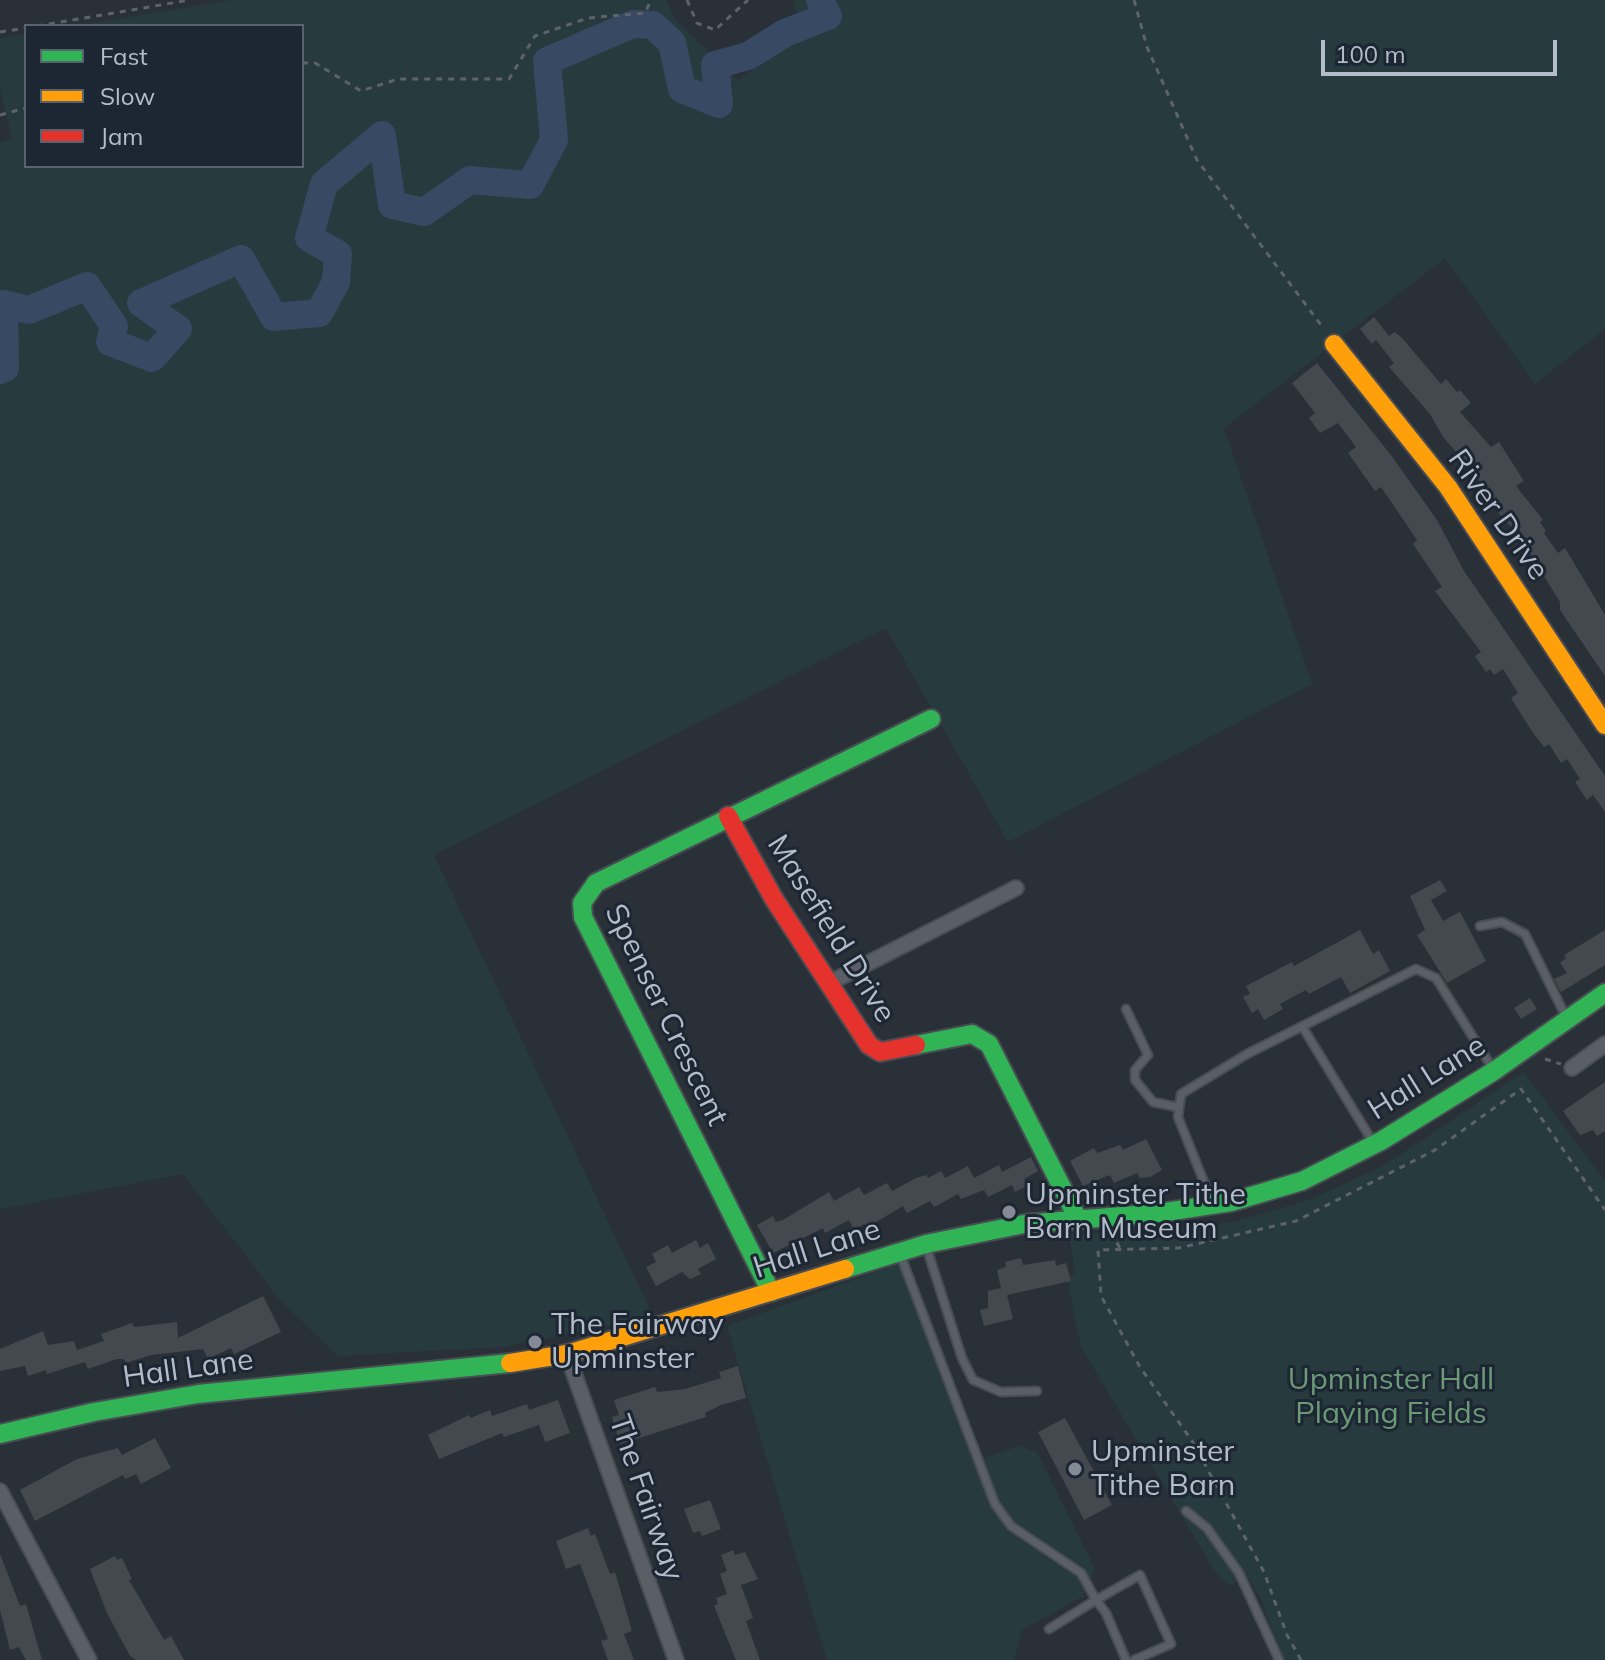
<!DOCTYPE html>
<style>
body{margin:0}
#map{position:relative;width:1605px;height:1660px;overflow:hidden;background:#2a3038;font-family:Mulish,sans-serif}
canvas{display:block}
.legend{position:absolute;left:24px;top:24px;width:280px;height:144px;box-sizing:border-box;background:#1d2633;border:2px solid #59626f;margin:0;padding:10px 14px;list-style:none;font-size:24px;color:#b4bcc9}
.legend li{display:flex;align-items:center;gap:16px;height:40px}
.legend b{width:40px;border:2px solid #59626f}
.scale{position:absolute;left:1321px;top:40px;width:236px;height:36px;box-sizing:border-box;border:4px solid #b4bcc9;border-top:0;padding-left:10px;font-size:24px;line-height:28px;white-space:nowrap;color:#b4bcc9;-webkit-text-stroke:6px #1d2633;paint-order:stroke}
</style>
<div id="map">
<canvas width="1605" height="1660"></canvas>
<ul class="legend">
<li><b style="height:10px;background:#30b455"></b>Fast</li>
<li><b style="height:10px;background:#ff9f0a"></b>Slow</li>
<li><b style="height:10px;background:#e5322d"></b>Jam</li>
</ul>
<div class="scale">100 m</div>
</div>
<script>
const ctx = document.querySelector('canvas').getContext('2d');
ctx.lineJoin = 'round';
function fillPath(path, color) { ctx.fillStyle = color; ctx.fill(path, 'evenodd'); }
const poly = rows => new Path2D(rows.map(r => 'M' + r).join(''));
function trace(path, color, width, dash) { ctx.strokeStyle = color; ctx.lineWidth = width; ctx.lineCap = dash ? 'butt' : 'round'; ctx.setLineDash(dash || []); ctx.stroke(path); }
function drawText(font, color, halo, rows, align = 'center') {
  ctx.font = font + ' Mulish,sans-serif'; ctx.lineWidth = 6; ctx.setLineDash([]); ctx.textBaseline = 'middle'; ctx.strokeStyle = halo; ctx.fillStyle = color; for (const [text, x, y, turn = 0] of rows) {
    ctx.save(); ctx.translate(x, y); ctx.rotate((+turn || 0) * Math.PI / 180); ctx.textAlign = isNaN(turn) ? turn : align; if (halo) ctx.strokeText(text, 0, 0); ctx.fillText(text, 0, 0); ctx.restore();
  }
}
fillPath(poly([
 [232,0,667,0,674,18,738,80,801,36,793,0,1605,0,1605,329,1535,384,1445,258,1224,428,1312,684,1008,842,886,628,434,855,653,1316,504,1347,338,1356,280,1300,183,1174,0,1209,0,143,12,139,0,88,0,38,26,34,26,166,302,166,302,26,74,26],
 [1524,1072,1605,1181,1605,1660,1282,1660,1261,1598,1246,1575,1230,1586,1216,1573,1081,1347,1069,1287,1069,1279,1075,1273,1069,1234,1163,1232,1236,1221,1309,1200,1383,1166],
 [907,1260,984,1458,1020,1446,1037,1452,1095,1569,1082,1597,1022,1630,1014,1660,827,1660,727,1326]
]), '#273a3e');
trace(poly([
 [0,370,5,368,4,304,29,310,87,286,114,326,110,342,152,358,178,329,141,303,241,259,274,317,319,313,336,282,338,254,309,238,324,184,382,135,392,205,424,212,470,180,530,185,554,140,547,61,633,24,653,25,672,43,682,89,719,104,715,65,748,56,785,33,828,16,820,0]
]), '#384963', 28);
fillPath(poly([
 [1374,317,1389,336,1395,332,1403,339,1441,384,1446,379,1457,392,1460,390,1471,403,1460,412,1491,447,1499,442,1524,481,1516,486,1543,520,1540,522,1546,531,1544,533,1558,553,1565,548,1605,615,1605,676,1560,610,1560,602,1515,529,1504,521,1473,471,1443,437,1430,414,1389,367,1394,363,1376,340,1372,344,1360,329],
 [1317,363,1391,455,1437,520,1464,571,1605,776,1605,812,1593,795,1587,800,1575,782,1580,779,1567,759,1561,763,1549,744,1544,747,1533,733,1511,698,1518,693,1503,669,1494,675,1490,669,1486,672,1475,656,1481,652,1435,591,1442,587,1413,544,1417,540,1381,487,1375,491,1348,453,1356,447,1338,423,1320,433,1309,418,1315,413,1292,383],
 [1440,880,1447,891,1431,900,1443,921,1460,912,1486,961,1447,983,1417,935,1425,930,1410,896],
 [1360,930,1373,954,1379,950,1390,971,1350,993,1341,977,1309,994,1306,990,1280,1004,1283,1009,1264,1020,1258,1009,1252,1013,1243,997,1250,994,1246,986,1292,962,1294,966],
 [1605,930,1605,965,1561,992,1554,979,1567,973,1560,963,1566,958,1564,955],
 [1530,998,1537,1009,1521,1019,1514,1008],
 [1605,1082,1605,1131,1597,1136,1593,1130,1580,1135,1563,1111],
 [1146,1139,1162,1170,1150,1177,1140,1178,1137,1173,1114,1183,1110,1175,1083,1186,1070,1161,1094,1148,1097,1153,1120,1145,1123,1150],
 [1031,1157,1038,1171,1024,1179,1027,1186,1015,1192,1012,1185,988,1197,984,1190,961,1199,958,1194,934,1207,930,1201,907,1213,903,1206,866,1228,864,1224,854,1230,849,1220,825,1233,823,1228,773,1253,757,1225,773,1216,776,1222,783,1220,829,1192,834,1201,859,1187,864,1195,887,1183,892,1191,916,1178,927,1175,928,1178,941,1171,945,1178,968,1166,974,1178,999,1165,1002,1172],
 [696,1240,700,1248,708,1243,716,1259,698,1269,701,1274,690,1279,682,1272,656,1286,646,1267,656,1262,652,1254,668,1245,672,1253],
 [1021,1258,1023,1265,1055,1260,1056,1266,1066,1263,1071,1281,1007,1295,1013,1319,984,1326,980,1310,988,1308,988,1291,1001,1288,997,1270,1006,1267,1005,1262],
 [263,1296,281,1332,234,1354,231,1348,208,1359,203,1349,151,1355,126,1363,124,1359,117,1359,88,1369,85,1362,47,1374,46,1370,28,1376,25,1366,0,1371,0,1349,43,1331,48,1345,74,1341,77,1350,104,1341,101,1334,132,1323,134,1327,177,1322,178,1338],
 [738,1366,746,1398,721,1405,705,1413,706,1417,620,1444,612,1417,619,1415,614,1400,655,1387,657,1392,685,1389,721,1378,719,1372],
 [558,1400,570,1433,545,1442,539,1425,504,1437,502,1433,439,1459,428,1435,469,1415,471,1418,490,1410,492,1416,527,1404,529,1410],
 [1065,1418,1112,1505,1084,1520,1038,1432],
 [155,1438,171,1468,141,1484,136,1474,125,1479,123,1475,35,1521,20,1490,77,1459,118,1448,122,1455],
 [710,1500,721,1529,702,1536,700,1531,693,1533,684,1509],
 [588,1528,591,1536,595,1534,610,1574,615,1572,632,1631,624,1634,634,1660,608,1660,601,1641,608,1639,580,1564,566,1569,556,1541],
 [733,1550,735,1555,745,1552,758,1579,741,1585,753,1618,746,1621,760,1660,736,1660,714,1606,718,1604,716,1598,727,1594,720,1574,727,1571,721,1555],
 [0,1554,20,1606,26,1604,42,1660,26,1660,19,1647,10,1650,0,1610],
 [115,1556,117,1560,122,1558,132,1579,129,1580,164,1640,171,1636,184,1660,136,1660,130,1656,107,1613,90,1569]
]), '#444950');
const lane = poly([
 [1480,926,1502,922,1525,934,1566,1017],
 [1126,1009,1148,1055,1135,1070,1135,1080,1153,1102,1177,1107],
 [1302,1026,1374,1144],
 [1212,1202,1178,1117,1181,1094,1247,1054,1416,969,1436,978,1493,1069],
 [926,1246,962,1358,973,1380,1001,1392,1037,1391],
 [900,1254,995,1504,1011,1526,1081,1573,1096,1600,1049,1629],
 [1186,1511,1207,1528,1239,1573,1279,1660],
 [1126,1660,1106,1613,1096,1600,1140,1575,1171,1644,1134,1660]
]);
const street = poly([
 [829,983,1016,888],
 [1572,1068,1605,1044],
 [567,1354,676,1660],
 [0,1491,89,1660]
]);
const fast = poly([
 [916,1045,972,1034,989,1044,1077,1217],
 [845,1269,926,1244,1024,1224,1159,1213,1231,1202,1302,1181,1381,1141,1494,1071,1605,993],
 [771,1292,583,917,582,903,596,883,931,719],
 [0,1434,94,1412,198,1394,510,1363]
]);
const slow = poly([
 [1334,344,1448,487,1605,725],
 [510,1363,567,1354,845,1269]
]);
const jam = poly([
 [728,816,774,899,869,1045,880,1052,916,1045]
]);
trace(lane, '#484c53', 11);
trace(street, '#484c53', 18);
trace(fast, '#484c53', 22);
trace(slow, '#484c53', 22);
trace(jam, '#484c53', 22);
trace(poly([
 [687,0,697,23,715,30,748,0],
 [1134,0,1147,47,1197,160,1324,329],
 [37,26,190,0],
 [0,32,26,28],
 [302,63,315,63,361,91,398,79,509,79,535,36,588,18,645,13,651,0],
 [0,115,26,108],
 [1545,1059,1561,1064],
 [1111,1232,1121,1250],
 [1301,1660,1287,1635,1264,1572,1192,1441,1140,1367,1101,1296,1098,1250,1179,1248,1296,1221,1435,1150,1521,1089,1605,1210]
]), '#5d636a', 3, [6, 6]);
trace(lane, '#5a5e66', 7);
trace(street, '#5a5e66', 14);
trace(fast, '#30b455', 18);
trace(slow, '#ff9f0a', 18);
trace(jam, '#e5322d', 18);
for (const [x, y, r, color] of [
 [1009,1212,8,"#848b96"],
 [535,1342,8,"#848b96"],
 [1075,1469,8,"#848b96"]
]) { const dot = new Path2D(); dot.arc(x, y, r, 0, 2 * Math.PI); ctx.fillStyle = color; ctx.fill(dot); trace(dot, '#1d2633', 3); }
drawText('30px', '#b4bcc9', '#1d2633', [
 ["River Drive",1498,515,55],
 ["Masefield Drive",831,929,58],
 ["Spenser Crescent",666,1015,64],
 ["Hall Lane",1427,1078,-32],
 ["Hall Lane",817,1249,-18],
 ["Hall Lane",188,1369,-8],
 ["The Fairway",646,1498,71]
]);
drawText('30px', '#b4bcc9', '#1d2633', [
 ["Upminster Tithe",1025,1195],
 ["Barn Museum",1025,1229],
 ["The Fairway",551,1325],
 ["Upminster",551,1359],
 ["Upminster",1091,1452],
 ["Tithe Barn",1091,1486]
], 'left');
drawText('30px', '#6b9a76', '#1d2633', [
 ["Upminster Hall",1391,1380],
 ["Playing Fields",1391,1414]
]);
</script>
